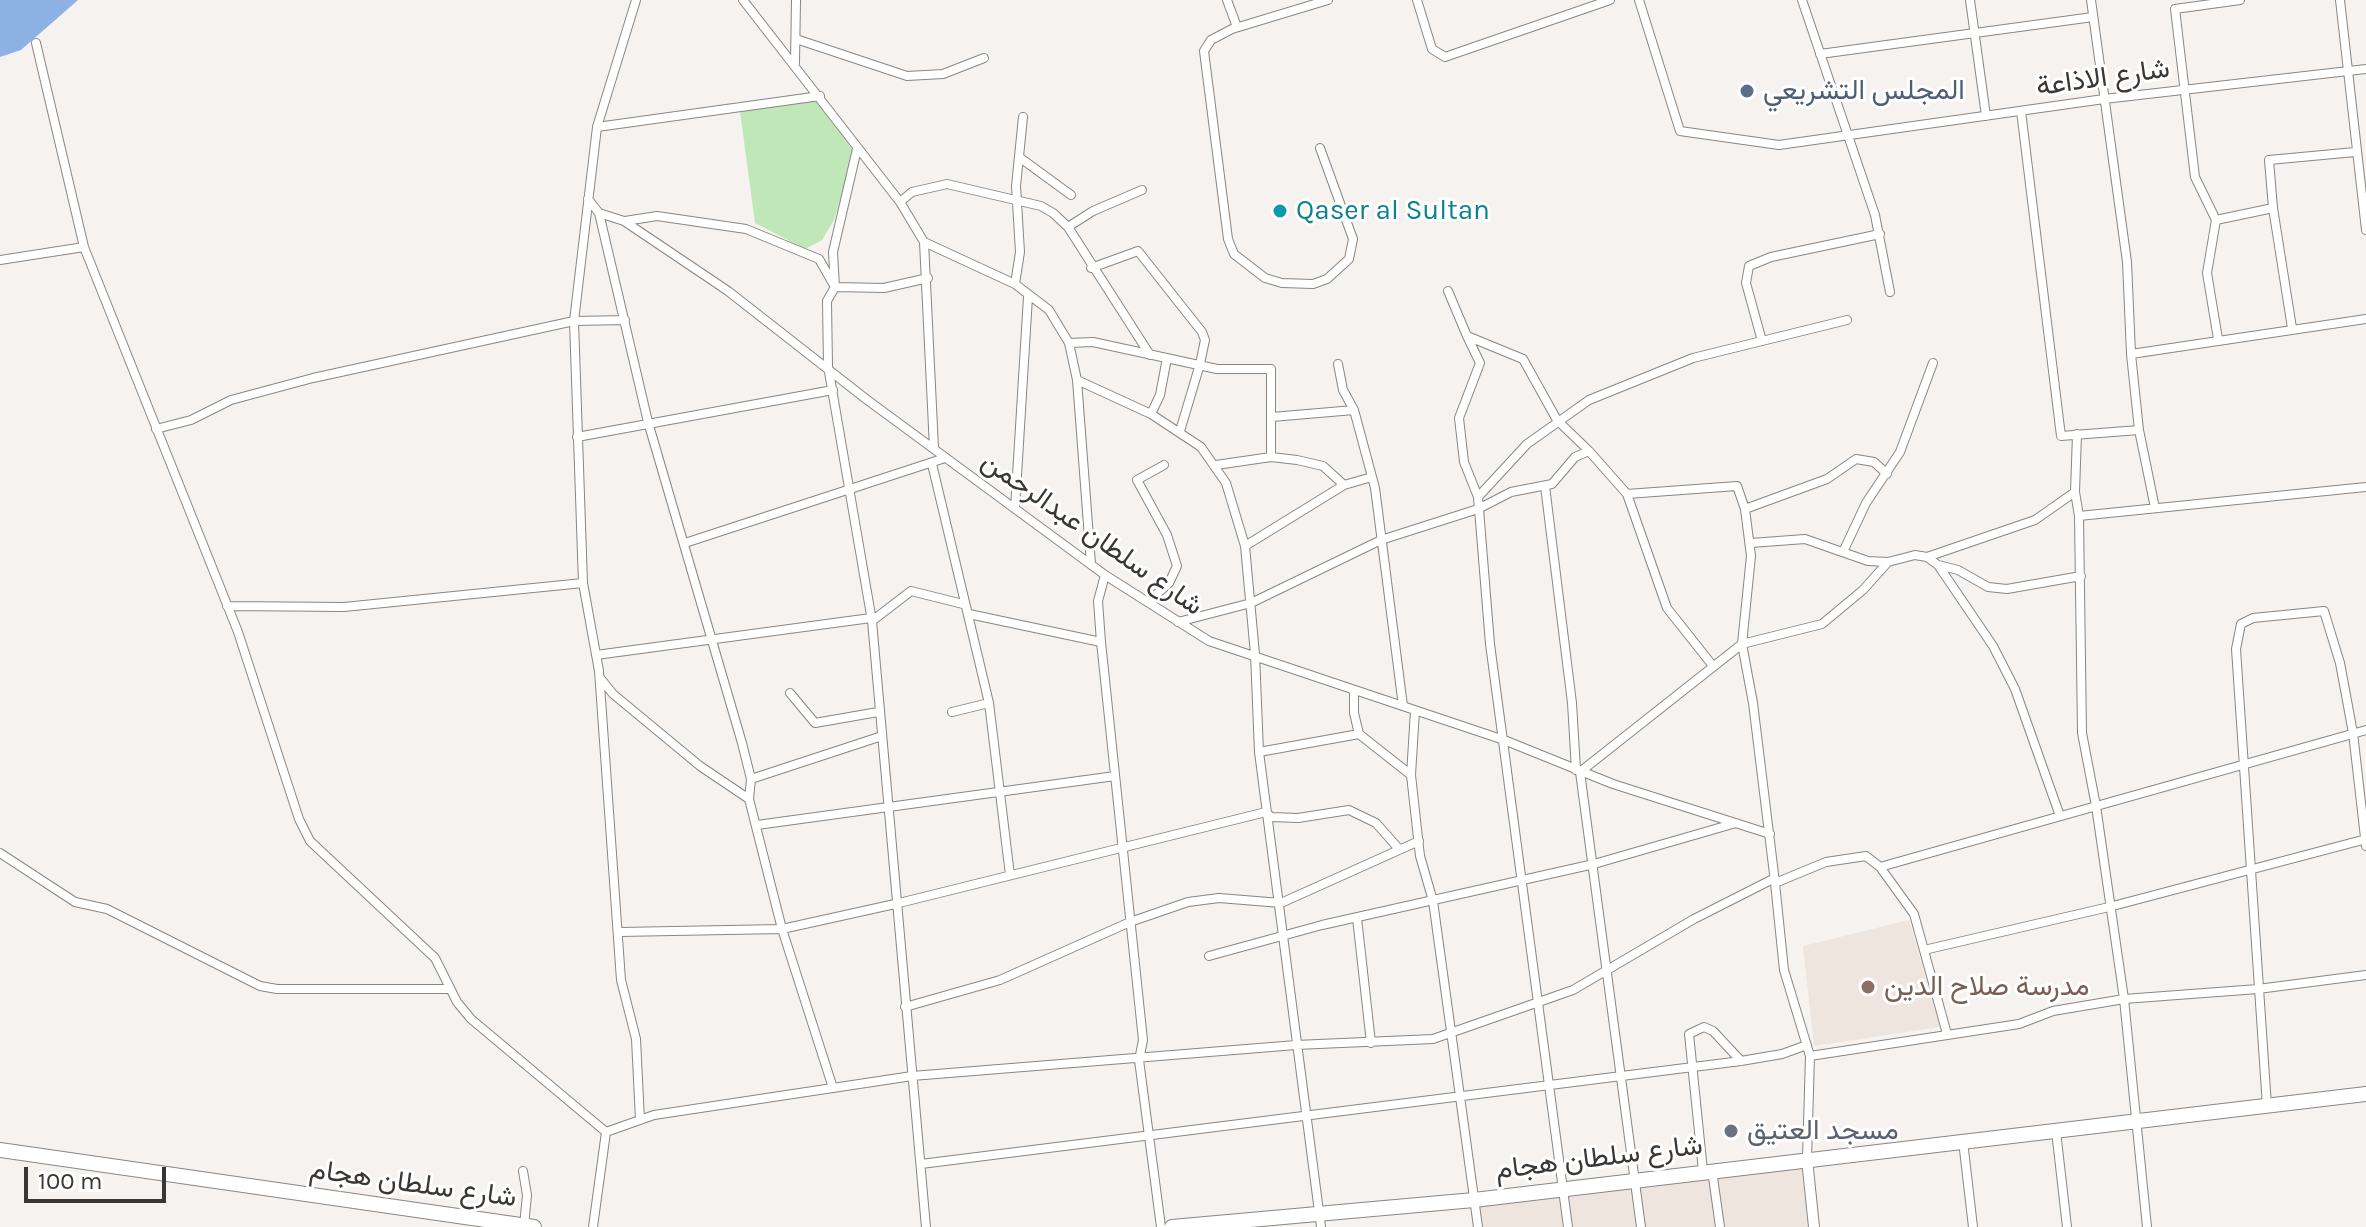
<!DOCTYPE html>
<meta charset="utf-8">
<style>
body{margin:0}
#map{position:relative;width:2366px;height:1227px;overflow:hidden;background:#f5f2f0;font-family:Karla,sans-serif}
canvas{display:block}
.scale{position:absolute;left:24px;top:1167px;width:142px;height:36px;box-sizing:border-box;border:4px solid #383736;border-top:0;padding-left:10px;font-size:24px;line-height:28px;white-space:nowrap;color:#383736;-webkit-text-stroke:6px #fff;paint-order:stroke}
</style>
<div id="map">
<canvas width="2366" height="1227"></canvas>
<div class="scale">100 m</div>
</div>
<script>
const ctx = document.querySelector('canvas').getContext('2d');
ctx.lineJoin = 'round';
function fillPath(path, color) { ctx.fillStyle = color; ctx.fill(path, 'evenodd'); }
const poly = rows => new Path2D(rows.map(r => 'M' + r).join(''));
function trace(path, color, width, dash) { ctx.strokeStyle = color; ctx.lineWidth = width; ctx.lineCap = dash ? 'butt' : 'round'; ctx.setLineDash(dash || []); ctx.stroke(path); }
function drawText(font, color, halo, rows, align = 'center') {
  ctx.font = font + ' Karla,Vazirmatn,sans-serif'; ctx.lineWidth = 6; ctx.setLineDash([]); ctx.textBaseline = 'middle'; ctx.strokeStyle = halo; ctx.fillStyle = color; for (const [text, x, y, turn = 0] of rows) {
    ctx.save(); ctx.translate(x, y); ctx.rotate((+turn || 0) * Math.PI / 180); ctx.textAlign = isNaN(turn) ? turn : align; if (halo) ctx.strokeText(text, 0, 0); ctx.fillText(text, 0, 0); ctx.restore();
  }
}
fillPath(poly([
 [1909,920,1940,1027,1814,1046,1803,946],
 [1802,1165,1808,1227,1480,1227,1477,1207]
]), '#eee6de');
fillPath(poly([
 [817,100,854,152,834,220,822,240,805,249,755,223,740,111]
]), '#bfe7b7');
fillPath(poly([
 [0,0,78,0,21,50,0,57]
]), '#8eb1e4');
const minor = poly([
 [636,0,597,127,574,321,583,583,599,671,621,980,636,1039,640,1120],
 [743,0,900,202,924,242,934,448],
 [1227,0,1237,27],
 [1417,0,1432,49,1445,57,1610,0],
 [1639,0,1680,131,1779,145,2104,99,2366,69],
 [1802,0,1875,215,1890,292],
 [1970,0,1986,116],
 [2091,0,2127,262,2131,354],
 [2340,0,2366,230],
 [796,39,907,76,943,74,984,58],
 [36,43,84,247,238,632,299,819,310,841,435,958,457,1002,471,1019,606,1132],
 [1820,54,2093,17],
 [795,63,796,0],
 [2021,111,2061,436,2139,430],
 [597,127,820,96],
 [1320,148,1353,239,1349,259,1327,279,1313,284,1282,283,1265,278,1234,254,1228,239,1204,51,1211,40,1232,29,1328,0],
 [857,149,833,252,835,287,827,301,828,366,872,621,926,1227],
 [1019,157,1071,195],
 [588,199,599,213,624,221,728,291,866,399,1105,575,1209,641,1504,740,1613,784,1770,834],
 [900,202,912,192,947,184,1041,206,1053,213,1068,227,1150,355],
 [2273,208,2292,328],
 [599,213,648,422,742,743,751,779,749,799,782,929,833,1088],
 [2216,220,2273,208,2269,160,2355,152],
 [625,221,657,216,746,229,819,259,835,287,884,288,928,278],
 [1068,227,1093,211,1142,190],
 [924,242,1015,284,1049,310,1069,343,1077,380,1091,564],
 [0,260,84,247],
 [1091,268,1138,251,1202,332,1205,340,1200,364,1180,431],
 [1015,284,1020,252,1016,186,1023,117],
 [1448,291,1467,336,1523,359,1557,420,1589,451],
 [1467,336,1480,363,1459,418,1464,462,1478,497,1490,644,1568,1227],
 [2218,339,2207,273,2216,220,2195,177,2175,9,2240,0],
 [1762,341,1746,283,1749,266,1771,257,1880,234],
 [1069,343,1093,342,1217,369,1271,369,1271,457],
 [1338,364,1343,390,1354,410,1375,488,1403,706],
 [1077,380,1151,414,1201,447,1226,483,1245,546,1255,654,1259,752,1321,1227],
 [1151,414,1160,395,1167,358],
 [1272,417,1354,410],
 [156,429,191,420,231,400,313,378,574,321,625,320],
 [2077,434,2075,492,2079,516,2366,487],
 [577,437,833,390],
 [932,464,989,703,1010,875],
 [1216,465,1271,457,1297,460,1323,466,1344,485],
 [1545,486,1572,703,1576,770],
 [1627,494,1667,608,1713,666],
 [1478,497,1527,444,1589,400,1693,358,1847,320],
 [1015,508,1028,297],
 [2155,508,2139,430,2131,354,2366,319],
 [1745,509,1827,479,1856,459,1874,462,1887,474],
 [2079,516,2082,733,2096,806,2124,999,2147,1227],
 [685,543,945,458],
 [1751,543,1805,539,1868,561,1888,562,1915,555,1927,557,1938,565,1993,646,2015,689,2060,816],
 [1245,546,1344,485,1372,477],
 [1843,552,1866,503,1900,452,1933,363],
 [1927,557,2035,520,2075,492],
 [1938,565,1958,570,1988,587,2007,589,2081,576],
 [1105,575,1098,601,1101,642,1143,1040,1139,1060,1161,1227],
 [1148,602,1169,583,1177,566,1167,535,1137,480,1164,465],
 [227,606,344,607,583,583],
 [969,614,1101,642],
 [872,621,911,591,963,604],
 [1178,622,1251,603,1381,540,1478,509,1511,492,1552,484,1575,457,1589,451,1627,494,1737,486,1745,509,1751,556,1742,644,1753,703,1775,882],
 [596,655,871,618],
 [601,679,613,694,700,766,749,799],
 [1354,690,1354,713,1359,734,1411,775],
 [790,693,815,723,878,712],
 [1415,711,1411,775,1420,856,1433,901,1478,1227],
 [952,712,989,703],
 [1259,752,1359,734],
 [751,779,879,737],
 [757,825,1115,776],
 [0,853,75,902,107,909,260,986,277,989,449,989],
 [1880,867,1914,914,1947,1034],
 [1357,918,1371,1043],
 [619,932,782,929,895,904,1266,812,1271,817,1298,818,1349,810,1376,823,1399,849],
 [1924,950,2109,907,2366,839],
 [1209,956,1322,925,1594,864,1736,823],
 [905,1007,1000,980,1130,922,1188,902,1219,898,1281,903,1419,841],
 [1810,1056,2019,1024,2053,1011,2124,999,2258,989,2366,975],
 [2267,1106,2236,649,2241,624,2253,618,2324,611,2340,663,2353,733,2366,846],
 [2056,1131,2067,1227],
 [1963,1141,1973,1227],
 [1807,1159,1810,1056,1784,970,1775,883,1826,862,1866,856,1880,867,2366,730],
 [921,1164,1741,1061,1782,1054,1807,1045],
 [1712,1170,1720,1227],
 [523,1171,527,1195,524,1226],
 [1703,1171,1689,1034,1704,1027,1713,1031,1741,1061],
 [593,1227,606,1132,654,1115,912,1076,1296,1045,1433,1039,1573,990,1694,919,1775,878],
 [1641,1227,1580,772,1742,644,1822,624,1863,590,1888,562]
]);
const tertiary = poly([
 [1807,1159,1814,1227]
]);
const trunk = poly([
 [0,1150,534,1227],
 [1172,1227,1474,1200,2366,1094]
]);
trace(minor, '#898684', 10);
trace(tertiary, '#898684', 12);
trace(trunk, '#898684', 16);
trace(minor, '#fff', 8);
trace(tertiary, '#fff', 10);
trace(trunk, '#fff', 14);
for (const [x, y, r, color] of [
 [1747,91,8,"#5c6f8a"],
 [1280,211,8,"#0f9aa8"],
 [1868,987,8,"#8d6e63"],
 [1731,1131,8,"#6b7280"]
]) { const dot = new Path2D(); dot.arc(x, y, r, 0, 2 * Math.PI); ctx.fillStyle = color; ctx.fill(dot); trace(dot, '#fff', 3); }
drawText('28px', '#383736', '#fff', [
 ["شارع الاذاعة",2103,78,-8],
 ["شارع سلطان عبدالرحمن",1092,534,35],
 ["شارع سلطان هجام",1599,1158,-7],
 ["شارع سلطان هجام",413,1184,8]
]);
drawText('28px', '#4e5e75', '#fff', [
 ["المجلس التشريعي",1763,91]
], 'left');
drawText('28px', '#0d838f', '#fff', [
 ["Qaser al Sultan",1296,211]
], 'left');
drawText('28px', '#785e54', '#fff', [
 ["مدرسة صلاح الدين",1884,987]
], 'left');
drawText('28px', '#5b616d', '#fff', [
 ["مسجد العتيق",1747,1131]
], 'left');
</script>
